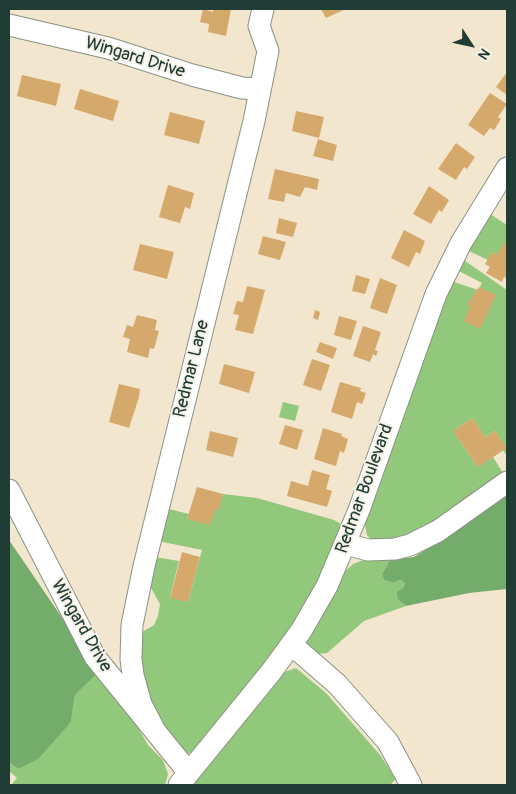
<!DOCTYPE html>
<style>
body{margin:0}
#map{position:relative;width:516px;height:794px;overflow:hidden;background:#f3e6cf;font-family:Pangolin,sans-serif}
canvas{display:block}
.frame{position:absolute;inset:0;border:10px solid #1f3d34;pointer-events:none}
.north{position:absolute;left:446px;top:20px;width:50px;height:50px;-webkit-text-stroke:4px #f7f3e8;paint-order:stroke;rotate:125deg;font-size:14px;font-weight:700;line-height:20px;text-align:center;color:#1f3d34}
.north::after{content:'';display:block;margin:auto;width:18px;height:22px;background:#1f3d34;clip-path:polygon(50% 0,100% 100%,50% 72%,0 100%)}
</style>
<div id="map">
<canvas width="516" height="794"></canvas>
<div class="frame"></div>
<div class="north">N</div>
</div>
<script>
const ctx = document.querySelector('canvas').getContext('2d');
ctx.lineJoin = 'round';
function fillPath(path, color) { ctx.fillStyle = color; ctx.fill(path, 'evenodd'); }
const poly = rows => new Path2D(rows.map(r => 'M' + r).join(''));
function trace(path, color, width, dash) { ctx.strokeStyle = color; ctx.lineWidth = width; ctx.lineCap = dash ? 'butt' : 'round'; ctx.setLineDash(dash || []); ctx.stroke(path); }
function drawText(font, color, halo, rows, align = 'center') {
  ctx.font = font + ' Pangolin,sans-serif'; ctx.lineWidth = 4; ctx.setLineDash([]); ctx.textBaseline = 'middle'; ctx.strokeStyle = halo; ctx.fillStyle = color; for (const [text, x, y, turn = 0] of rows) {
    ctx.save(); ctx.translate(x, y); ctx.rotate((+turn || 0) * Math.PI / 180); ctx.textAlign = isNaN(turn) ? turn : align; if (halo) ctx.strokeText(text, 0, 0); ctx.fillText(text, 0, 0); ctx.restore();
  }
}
fillPath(poly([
 [487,212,507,225,507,241,497,255,492,252,488,260,467,250],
 [461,258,507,290,507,456,503,450,506,447,495,431,485,437,472,418,453,431,478,467,493,457,505,476,419,537,373,542,367,535,364,520,451,281,478,290,482,283,457,270],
 [283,402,299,406,295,421,279,417],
 [223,494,257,498,334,520,343,525,319,579,284,641,193,752,186,754,148,709,137,635,154,625,158,616,160,604,150,586,155,557,179,561,170,597,188,602,202,550,158,541,165,508,189,514,187,518,215,509,219,509],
 [366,559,390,560,382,574,384,580,393,583,400,580,405,583,398,600,406,606,364,621,327,653,318,654,310,649,306,640,340,576,353,564],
 [296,668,326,693,380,755,396,779,390,785,189,785,279,674],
 [99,672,130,714,148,745,163,760,168,774,165,785,11,785,17,778,9,771,9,762,18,769,71,722,75,695]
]), '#91c87b');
fillPath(poly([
 [507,493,507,589,469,593,406,606,398,600,397,592,403,588,405,583,400,580,393,583,384,580,382,574,390,560,414,557,448,536],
 [9,540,99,672,75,695,71,722,38,759,18,769,9,762]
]), '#74ac6b');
fillPath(poly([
 [203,9,213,12,213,9,231,9,226,36,208,32,209,24,200,22],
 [321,9,346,9,326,18],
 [507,72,507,95,496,87],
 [22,75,61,84,56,106,17,96],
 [80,89,119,101,113,121,74,109],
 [490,93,507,104,498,117,501,119,494,130,490,128,484,136,468,125],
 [296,111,324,117,319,138,292,131],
 [170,112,205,121,199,144,164,135],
 [318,139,337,145,333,161,313,156],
 [456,143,475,157,467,169,464,167,456,180,438,169],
 [275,169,319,179,317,190,305,187,300,197,286,193,284,202,268,199],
 [168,185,194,193,190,209,185,207,180,223,159,217],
 [429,186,449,200,442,212,439,210,431,224,413,214],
 [279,218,297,223,293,237,276,233],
 [404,230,425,241,420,254,416,252,409,267,391,258],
 [263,236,286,242,280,260,258,254],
 [506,240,507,279,504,277,502,282,486,273,490,267,485,264,492,252,497,255],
 [140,244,174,252,167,279,133,270],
 [356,275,370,279,365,294,352,291],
 [380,278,397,285,387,314,370,308],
 [247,286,265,290,253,334,235,330,239,315,233,314,237,301,243,302],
 [479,287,496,295,480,329,464,321,471,306,467,305],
 [315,310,320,312,318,320,313,318],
 [137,315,157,320,155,330,159,331,154,349,150,348,148,358,127,352,130,339,123,337,127,325,133,327],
 [339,316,357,321,351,340,334,335],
 [363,326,381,332,375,350,378,351,376,356,373,354,370,362,353,356],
 [320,342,337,348,333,359,316,352],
 [312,359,330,365,321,391,303,385],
 [224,364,255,372,249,393,219,384],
 [340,382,361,388,360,391,366,393,362,404,357,402,352,419,331,412],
 [119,384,140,389,139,397,129,428,109,422],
 [472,418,485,437,495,431,507,448,478,467,453,431],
 [285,425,303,430,297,450,279,444],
 [323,428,342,434,341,436,348,439,344,453,340,451,336,466,314,459],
 [210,431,238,438,233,457,206,450],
 [312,470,330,475,326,489,332,491,327,507,287,496,291,481,308,486],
 [197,487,223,494,219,510,215,509,210,525,187,519],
 [182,552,200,557,188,602,170,598]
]), '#d5a86b');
const minor = poly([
 [9,25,108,48,192,75,242,88,260,89],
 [9,490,95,657,189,773],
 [346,544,368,550,395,549,410,545,438,531,507,482],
 [292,645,337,684,388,742,411,785],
 [154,729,141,704,133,675,131,659,132,625,144,566,254,121,268,51,259,26,263,9],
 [179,785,271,672,301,631,327,586,359,510,436,294,461,243,507,168]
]);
trace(minor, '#899282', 23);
trace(minor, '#fff', 21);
drawText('18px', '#1f3d34', '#f7f3e8', [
 ["Wingard Drive",135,58,17],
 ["Redmar Lane",192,369,-76],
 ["Redmar Boulevard",365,489,-70],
 ["Wingard Drive",81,626,60]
]);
</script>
